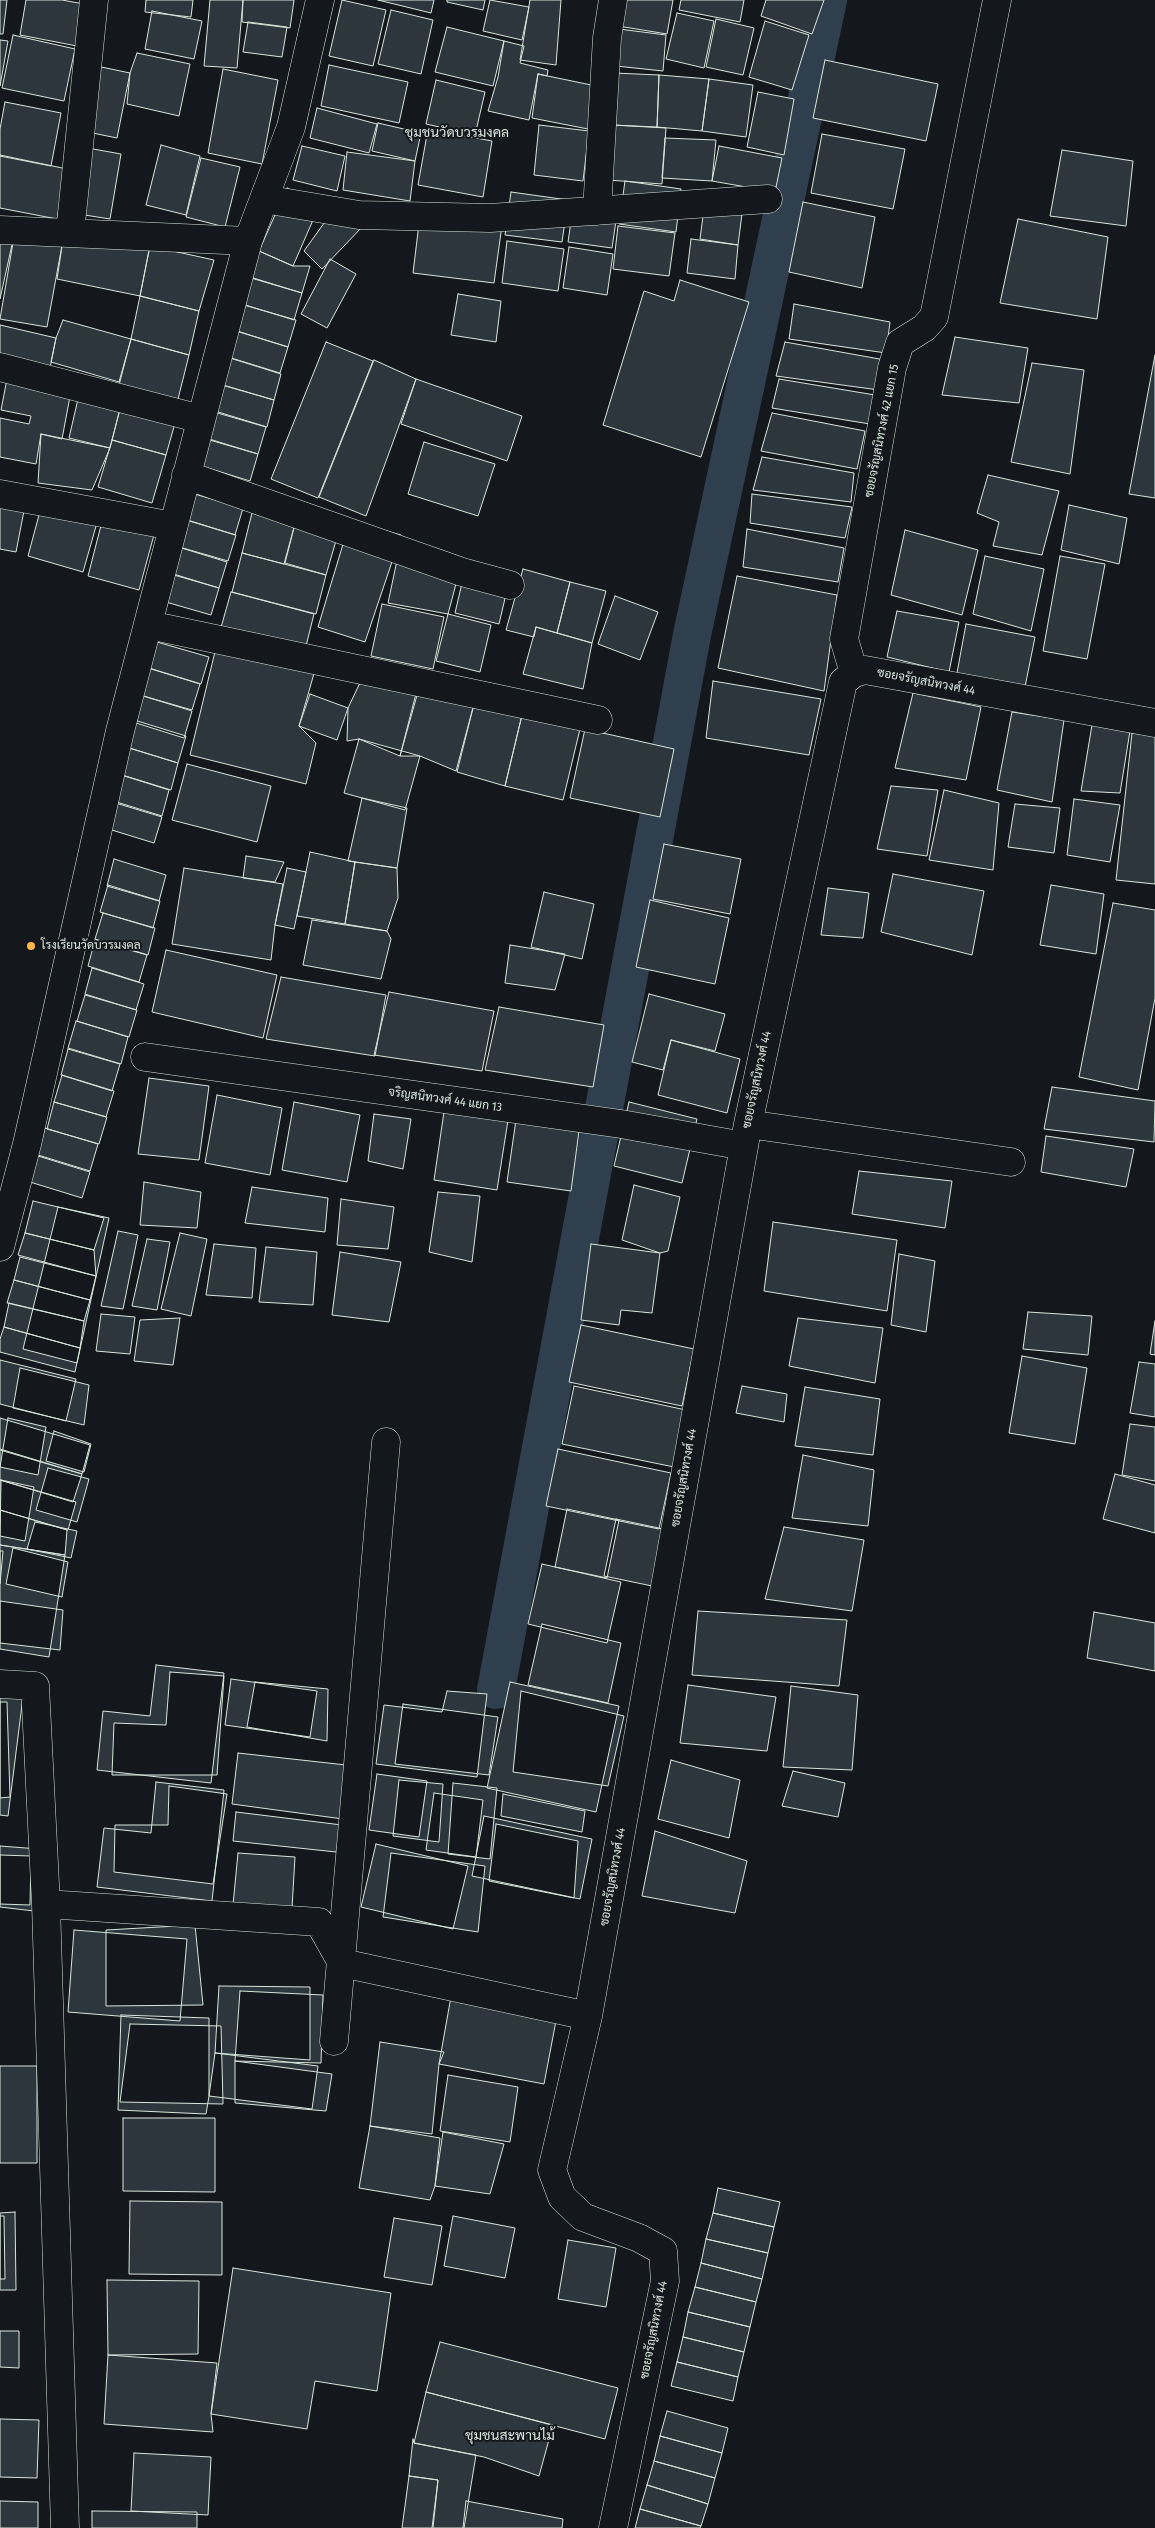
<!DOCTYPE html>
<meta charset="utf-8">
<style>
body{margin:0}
canvas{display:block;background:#14181c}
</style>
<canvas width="1155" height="2528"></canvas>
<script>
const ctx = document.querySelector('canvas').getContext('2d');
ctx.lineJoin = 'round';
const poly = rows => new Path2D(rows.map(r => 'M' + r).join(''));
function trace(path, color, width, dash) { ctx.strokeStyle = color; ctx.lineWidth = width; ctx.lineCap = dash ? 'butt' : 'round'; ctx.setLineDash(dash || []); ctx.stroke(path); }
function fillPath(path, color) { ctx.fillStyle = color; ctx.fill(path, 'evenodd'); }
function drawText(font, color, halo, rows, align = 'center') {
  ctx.font = font + ' "Fira Sans Condensed",Sarabun,sans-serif'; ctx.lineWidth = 4; ctx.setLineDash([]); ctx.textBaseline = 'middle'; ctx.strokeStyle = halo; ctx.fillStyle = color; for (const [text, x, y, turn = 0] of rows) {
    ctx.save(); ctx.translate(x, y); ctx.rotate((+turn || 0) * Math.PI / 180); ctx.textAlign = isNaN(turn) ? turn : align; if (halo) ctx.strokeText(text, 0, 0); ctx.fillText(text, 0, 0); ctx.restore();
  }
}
trace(poly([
 [496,1690,692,635,828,0]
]), '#2f3f4d', 38);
const building = poly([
 [0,0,7,0,3,34,0,34,0,0],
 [26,0,62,0,84,4,77,46,20,35,26,0],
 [146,0,193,0,191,17,145,12,146,0],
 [210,0,243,0,237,68,204,66,210,0],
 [243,0,294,0,290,28,242,22,243,0],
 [342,0,386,10,373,66,329,56,342,0],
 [378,0,434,0,431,13,378,0],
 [447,0,485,0,483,10,447,2,447,0],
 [490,0,529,7,522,40,483,31,490,0],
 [530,0,561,0,556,65,520,60,530,0],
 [622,0,673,0,667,34,618,26,622,0],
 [681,0,744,0,740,22,679,10,681,0],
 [766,0,824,0,812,34,761,16,766,0],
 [391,10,433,20,421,74,378,64,391,10],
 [152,11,202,21,194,59,145,49,152,11],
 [677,13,714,21,704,68,666,59,677,13],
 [716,19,754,28,743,75,706,67,716,19],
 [765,21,809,35,792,90,749,77,765,21],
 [248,22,287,27,282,57,243,52,248,22],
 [447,27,504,41,493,86,435,72,447,27],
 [619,29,666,35,663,71,616,66,619,29],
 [13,35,75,49,64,101,2,88,13,35],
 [0,40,8,41,0,86,0,40],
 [504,41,524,46,520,63,548,70,547,76,538,74,529,120,488,111,498,77,504,41],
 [137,53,190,64,179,116,127,104,130,73,137,53],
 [825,60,938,84,926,141,813,118,825,60],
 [87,64,130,73,117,138,73,129,87,64],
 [329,65,408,82,399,123,321,106,329,65],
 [223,69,278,80,262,164,208,153,223,69],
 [614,73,659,75,657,127,612,125,614,73],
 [538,74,601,87,593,130,532,118,538,74],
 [659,75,709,79,702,131,657,127,659,75],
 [709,79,753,85,746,137,702,131,709,79],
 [436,80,485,92,475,135,426,124,436,80],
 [758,92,794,99,784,155,747,147,758,92],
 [5,102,61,113,51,166,0,156,0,129,5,102],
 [317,108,377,124,369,153,310,138,317,108],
 [378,123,421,133,415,161,372,151,378,123],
 [539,125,589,131,583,181,534,175,539,125],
 [612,125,666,128,662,184,608,180,612,125],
 [428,129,492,141,483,197,418,185,428,129],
 [822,134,905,149,893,209,811,193,822,134],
 [665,138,716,140,712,181,662,178,665,138],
 [161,145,200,156,186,215,146,205,161,145],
 [302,146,345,156,337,191,293,180,302,146],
 [719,146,782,158,775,192,712,181,719,146],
 [82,147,121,154,110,219,72,213,82,147],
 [1062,150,1133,161,1126,226,1050,216,1062,150],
 [347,152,415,161,410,201,343,190,347,152],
 [0,155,67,169,57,219,0,208,0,155],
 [201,158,240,167,225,227,186,217,201,158],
 [625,181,681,189,676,232,619,224,625,181],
 [287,188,320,204,293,266,259,251,287,188],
 [511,192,568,200,562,242,505,235,511,192],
 [706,193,744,198,738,245,700,239,706,193],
 [340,201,364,225,322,269,304,251,340,201],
 [574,201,618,207,612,248,568,242,574,201],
 [803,202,875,217,862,288,789,272,803,202],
 [421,207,503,218,494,283,413,273,421,207],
 [1018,219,1108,237,1097,319,1000,303,1018,219],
 [618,226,675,233,669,276,613,269,618,226],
 [0,228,15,231,0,299,0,228],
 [15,231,63,240,47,327,0,319,15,231],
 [691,239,738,245,735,279,687,273,691,239],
 [63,240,151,240,140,296,57,279,63,240],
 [507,241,564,249,558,291,502,283,507,241],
 [150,246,214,260,199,311,140,296,150,246],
 [569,247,613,254,607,295,563,288,569,247],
 [259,251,293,266,310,266,302,293,251,278,259,251],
 [330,259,356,274,327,328,301,314,330,259],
 [250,277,302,293,294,320,242,304,250,277],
 [680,280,749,302,701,457,603,425,644,291,674,301,680,280],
 [458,294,501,301,496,342,451,335,458,294],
 [140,296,199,311,189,355,131,339,140,296],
 [794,304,890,322,886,353,789,339,794,304],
 [244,305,296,320,288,347,237,331,244,305],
 [63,320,131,339,119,382,51,362,56,338,63,320],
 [0,325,56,338,49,373,0,363,0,325],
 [236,331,288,347,280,373,228,357,236,331],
 [955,337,1028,348,1019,403,942,395,955,337],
 [131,339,189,355,177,403,118,389,131,339],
 [326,342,373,361,318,498,271,479,326,342],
 [785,342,885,360,879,390,776,376,785,342],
 [1155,355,1155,498,1129,494,1155,355],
 [230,358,281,374,274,400,222,385,230,358],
 [374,360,416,379,366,516,319,497,374,360],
 [1032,363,1084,370,1070,474,1011,462,1032,363],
 [7,379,71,391,62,439,41,434,36,464,0,457,0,418,29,424,31,416,1,410,7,379],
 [416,379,522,416,507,461,401,424,416,379],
 [779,379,875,395,870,424,772,408,779,379],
 [223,385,274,400,267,427,215,411,223,385],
 [78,399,120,409,110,448,69,438,78,399],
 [120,409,177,416,166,455,112,440,120,409],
 [214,412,266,427,258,454,206,438,214,412],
 [772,413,865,431,857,469,761,451,772,413],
 [41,434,110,448,92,490,38,483,41,434],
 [206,439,258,454,250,481,198,465,206,439],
 [112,440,166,455,152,503,98,487,112,440],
 [424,442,495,464,478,516,408,494,424,442],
 [762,457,854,473,851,502,753,490,762,457],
 [988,475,1059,491,1042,555,993,546,999,522,977,513,988,475],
 [0,484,28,490,16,552,0,549,0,484],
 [46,489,102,505,83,572,28,556,46,489],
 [191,493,243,508,235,535,183,519,191,493],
 [752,494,852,507,845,538,750,523,752,494],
 [256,497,299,509,284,564,242,553,256,497],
 [1069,505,1127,518,1119,564,1061,550,1069,505],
 [106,506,158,520,139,590,88,576,106,506],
 [299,508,342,520,326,575,285,563,299,508],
 [184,519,236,535,228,561,176,546,184,519],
 [350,521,401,535,365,642,318,627,350,521],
 [747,529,844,548,838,582,743,567,747,529],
 [905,530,978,550,962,615,891,595,905,530],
 [175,546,227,562,219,588,167,572,175,546],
 [399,551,461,565,448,614,388,603,399,551],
 [242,553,326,575,316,614,232,592,242,553],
 [985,556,1044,569,1031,631,973,614,985,556],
 [1060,556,1105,564,1087,659,1043,651,1060,556],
 [466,566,510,577,499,624,455,613,466,566],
 [523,569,570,582,557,633,536,627,534,637,506,630,523,569],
 [167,573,219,588,211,615,159,600,167,573],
 [737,576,837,595,824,691,718,668,737,576],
 [570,582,606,591,592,643,557,633,570,582],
 [231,592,314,614,304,654,220,631,231,592],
 [615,596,658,612,640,660,598,644,615,596],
 [382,604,444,617,433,669,371,656,382,604],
 [897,611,959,622,949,672,887,657,897,611],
 [448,614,491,625,480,672,436,661,448,614],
 [966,624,1035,637,1025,687,957,673,966,624],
 [536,627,592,643,583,689,523,674,536,627],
 [220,631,319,656,299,726,316,743,306,784,190,755,220,631],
 [157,642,209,657,201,684,149,668,157,642],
 [368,666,421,681,400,756,359,739,347,741,348,708,368,666],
 [148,668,200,684,192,710,140,695,148,668],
 [421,674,478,689,456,771,420,756,400,756,421,674],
 [713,681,821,699,809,755,706,738,713,681],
 [477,692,522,715,505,786,457,772,477,692],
 [913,693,981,707,966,780,895,768,913,693],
 [310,694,348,708,337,740,299,726,310,694],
 [140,695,192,711,184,738,133,722,140,695],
 [1012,712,1064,720,1052,802,997,790,1012,712],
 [522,715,580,729,563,800,505,786,522,715],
 [134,720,186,736,178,763,126,747,134,720],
 [1092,725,1130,731,1120,793,1081,791,1092,725],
 [585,729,674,749,660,817,570,798,585,729],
 [1132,733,1155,736,1155,884,1116,880,1132,733],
 [359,739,420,756,405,810,344,793,359,739],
 [126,747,178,763,171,790,119,774,126,747],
 [187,764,271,786,257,842,172,820,187,764],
 [118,774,169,790,162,816,110,800,118,774],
 [891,786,938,790,927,856,877,849,891,786],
 [944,790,999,803,993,870,929,860,944,790],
 [362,798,407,808,397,868,348,861,362,798],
 [1074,799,1120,805,1110,862,1067,855,1074,799],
 [109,801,162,817,154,843,102,827,109,801],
 [1015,804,1060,808,1054,853,1008,847,1015,804],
 [664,844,741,859,730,914,653,899,664,844],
 [310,852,355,862,345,924,297,916,310,852],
 [246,856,284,862,275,882,243,878,246,856],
 [114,859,166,875,159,901,107,886,114,859],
 [355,862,397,868,398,898,387,931,345,924,355,862],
 [184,868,283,884,275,925,271,960,172,944,184,868],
 [287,868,306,872,294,929,275,925,287,868],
 [893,874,984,891,972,955,881,932,893,874],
 [108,885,160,901,153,928,100,912,108,885],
 [1051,885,1104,894,1096,954,1040,945,1051,885],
 [828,888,869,893,863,938,821,935,828,888],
 [544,892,594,904,582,959,531,947,544,892],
 [650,900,729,918,715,984,636,967,650,900],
 [1113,903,1155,910,1155,998,1138,1090,1079,1077,1113,903],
 [103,913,155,928,148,955,95,939,103,913],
 [312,920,387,931,391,939,381,979,303,965,312,920],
 [95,940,147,955,139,982,88,966,95,940],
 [510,945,565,954,555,990,505,983,510,945],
 [166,950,277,975,263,1038,152,1012,166,950],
 [92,968,144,984,136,1010,85,994,92,968],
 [281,977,386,995,375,1056,266,1039,281,977],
 [389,992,494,1011,482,1071,374,1055,389,992],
 [649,994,725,1014,715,1051,671,1040,663,1070,632,1062,649,994],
 [85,995,137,1010,129,1037,77,1021,85,995],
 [499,1007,604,1025,593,1087,485,1070,499,1007],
 [76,1021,128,1037,121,1064,68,1048,76,1021],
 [671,1040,740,1059,727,1113,658,1095,671,1040],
 [68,1049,120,1064,112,1091,61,1075,68,1049],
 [62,1075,114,1091,106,1117,54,1102,62,1075],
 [149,1078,209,1086,199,1160,138,1154,149,1078],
 [1052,1087,1155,1101,1154,1142,1044,1129,1052,1087],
 [217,1095,282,1108,270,1175,205,1163,217,1095],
 [54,1102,107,1117,99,1144,47,1129,54,1102],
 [294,1102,360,1115,347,1182,282,1170,294,1102],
 [629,1102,697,1119,682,1183,614,1166,629,1102],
 [445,1105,509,1114,497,1190,434,1180,445,1105],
 [518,1106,581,1116,571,1191,507,1182,518,1106],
 [374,1114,411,1119,403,1169,368,1161,374,1114],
 [45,1128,98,1144,90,1171,38,1155,45,1128],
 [1046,1136,1134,1149,1126,1187,1041,1172,1046,1136],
 [38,1156,90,1172,82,1198,30,1182,38,1156],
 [859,1171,952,1181,945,1228,852,1214,859,1171],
 [144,1182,201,1192,197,1228,140,1225,144,1182],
 [634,1185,680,1197,668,1251,660,1253,622,1240,634,1185],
 [252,1187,328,1198,325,1232,245,1223,252,1187],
 [438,1192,480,1196,472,1262,429,1252,438,1192],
 [341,1199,394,1207,388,1249,337,1245,341,1199],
 [33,1201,104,1218,94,1250,25,1233,33,1201],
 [58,1207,109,1218,77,1363,23,1349,58,1207],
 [773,1222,897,1240,887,1311,764,1291,773,1222],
 [118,1231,138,1235,123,1309,101,1306,118,1231],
 [25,1233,94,1250,96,1276,18,1255,25,1233],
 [180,1233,207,1239,191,1316,161,1309,180,1233],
 [147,1239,170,1242,157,1310,132,1306,147,1239],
 [214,1244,256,1248,252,1298,206,1295,214,1244],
 [591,1244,660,1253,652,1313,621,1310,619,1325,581,1320,591,1244],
 [266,1247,317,1252,313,1305,259,1302,266,1247],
 [340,1252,401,1262,389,1322,332,1315,340,1252],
 [899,1254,935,1261,926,1332,891,1325,899,1254],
 [20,1257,96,1276,90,1300,14,1280,20,1257],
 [14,1280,90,1300,84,1321,7,1303,14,1280],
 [9,1303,84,1321,80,1348,4,1327,9,1303],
 [1028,1312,1092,1316,1088,1355,1023,1349,1028,1312],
 [101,1314,135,1317,130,1354,96,1351,101,1314],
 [180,1318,173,1365,134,1361,140,1320,180,1318],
 [798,1318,883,1328,875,1383,789,1366,798,1318],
 [1155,1321,1155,1355,1150,1354,1155,1321],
 [581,1325,694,1349,682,1406,569,1382,581,1325],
 [4,1327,80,1348,75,1372,0,1352,0,1339,4,1327],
 [1022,1356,1087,1368,1075,1444,1009,1433,1022,1356],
 [0,1360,76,1379,66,1421,0,1404,0,1360],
 [1139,1362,1155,1364,1155,1417,1130,1413,1139,1362],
 [20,1368,89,1385,84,1425,13,1408,20,1368],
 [574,1386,686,1410,674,1467,562,1444,574,1386],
 [742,1386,787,1394,784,1422,736,1413,742,1386],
 [805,1387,880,1399,873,1455,795,1446,805,1387],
 [0,1418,90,1445,82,1474,0,1449,0,1418],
 [8,1418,46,1427,38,1475,0,1467,8,1418],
 [1130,1424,1155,1427,1155,1481,1122,1475,1130,1424],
 [54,1431,91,1444,84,1472,46,1461,54,1431],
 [558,1449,671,1473,659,1529,546,1506,558,1449],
 [0,1450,82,1474,73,1502,0,1480,0,1450],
 [803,1455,874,1470,868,1526,792,1518,803,1455],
 [48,1468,89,1479,77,1522,36,1510,48,1468],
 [1115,1474,1155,1485,1155,1533,1103,1519,1115,1474],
 [0,1480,76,1502,68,1530,0,1510,0,1480],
 [1,1480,34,1487,25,1541,0,1536,1,1480],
 [567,1509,619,1520,607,1578,555,1567,567,1509],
 [0,1510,67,1530,65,1555,0,1545,0,1510],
 [616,1519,668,1530,657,1587,604,1576,616,1519],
 [35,1522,77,1531,71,1558,27,1549,35,1522],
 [784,1527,864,1540,852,1611,765,1599,784,1527],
 [0,1545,65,1555,49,1657,0,1649,0,1545],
 [13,1548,68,1562,62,1597,6,1584,13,1548],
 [0,1551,3,1551,0,1584,0,1551],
 [542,1564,621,1582,607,1643,528,1624,542,1564],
 [0,1601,63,1610,60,1650,0,1643,0,1601],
 [698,1611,847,1620,839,1686,692,1675,698,1611],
 [1094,1612,1155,1623,1155,1671,1087,1658,1094,1612],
 [542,1624,621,1643,608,1703,528,1685,542,1624],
 [156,1665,224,1673,211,1783,97,1770,103,1711,150,1716,156,1665],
 [170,1672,224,1676,217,1775,112,1775,114,1723,166,1725,170,1672],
 [231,1679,317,1691,310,1737,225,1725,231,1679],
 [255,1682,328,1689,327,1741,247,1727,255,1682],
 [510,1682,619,1706,596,1812,487,1788,510,1682],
 [688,1685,776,1697,767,1751,680,1743,688,1685],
 [0,1686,24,1689,8,1816,0,1815,0,1686],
 [791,1686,858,1695,852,1770,783,1767,791,1686],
 [447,1691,487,1694,477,1777,376,1764,384,1705,442,1712,447,1691],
 [521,1691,624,1716,608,1786,513,1772,521,1691],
 [0,1702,7,1702,10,1797,0,1798,0,1702],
 [403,1704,498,1717,489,1775,395,1764,403,1704],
 [238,1753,346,1765,343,1819,232,1804,238,1753],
 [671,1760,740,1780,729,1838,658,1819,671,1760],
 [793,1771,845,1783,838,1817,782,1806,793,1771],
 [377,1774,427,1781,419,1837,369,1830,377,1774],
 [399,1780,443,1784,439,1842,393,1836,399,1780],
 [156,1782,224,1790,212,1901,97,1887,104,1828,151,1833,156,1782],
 [453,1783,497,1788,490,1859,448,1854,453,1783],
 [169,1786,227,1794,213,1884,114,1872,115,1825,168,1825,169,1786],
 [434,1793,483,1800,476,1857,426,1850,434,1793],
 [503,1794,585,1811,582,1832,501,1816,503,1794],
 [236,1812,342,1825,336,1852,233,1841,236,1812],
 [484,1816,592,1839,580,1899,472,1876,484,1816],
 [496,1824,578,1841,574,1898,489,1881,496,1824],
 [655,1831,747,1861,735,1913,642,1896,655,1831],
 [376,1844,468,1866,453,1929,361,1907,376,1844],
 [0,1846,39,1849,34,1911,0,1907,0,1846],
 [238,1853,295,1857,292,1908,233,1905,238,1853],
 [391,1853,485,1866,478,1932,383,1917,391,1853],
 [0,1855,31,1856,30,1905,0,1904,0,1855],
 [195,1925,203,2005,106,2006,106,1930,195,1925],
 [74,1930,187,1939,180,2021,68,2012,74,1930],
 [219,1986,310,1987,310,2060,215,2053,219,1986],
 [240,1991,323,1995,321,2063,235,2061,240,1991],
 [452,1991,558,2010,544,2084,439,2064,452,1991],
 [121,2015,209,2018,209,2096,206,2114,118,2110,121,2015],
 [130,2024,221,2026,223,2104,120,2102,130,2024],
 [380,2042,444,2052,439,2064,432,2134,370,2126,380,2042],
 [215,2053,318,2066,312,2109,209,2096,215,2053],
 [235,2061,332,2074,326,2111,235,2103,235,2061],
 [0,2066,37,2066,37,2163,0,2163,0,2066],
 [448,2075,518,2087,510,2142,440,2131,448,2075],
 [123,2118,215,2118,215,2192,123,2191,123,2118],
 [370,2126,440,2138,435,2186,430,2200,359,2188,370,2126],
 [443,2132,504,2144,490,2194,435,2186,443,2132],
 [718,2188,780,2202,774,2227,713,2213,718,2188],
 [130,2201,222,2202,222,2275,129,2274,130,2201],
 [15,2212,16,2290,0,2290,0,2213,15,2212],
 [713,2213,774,2227,768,2253,706,2239,713,2213],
 [0,2216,4,2216,5,2279,0,2279,0,2216],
 [453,2216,515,2228,505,2278,444,2266,453,2216],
 [394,2218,442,2226,432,2285,384,2277,394,2218],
 [706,2239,768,2253,762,2279,701,2263,706,2239],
 [568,2240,616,2248,606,2307,558,2299,568,2240],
 [701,2263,762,2279,756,2302,695,2287,701,2263],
 [233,2268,391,2293,377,2391,315,2381,307,2429,211,2414,233,2268],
 [107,2280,199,2281,198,2354,108,2355,107,2280],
 [695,2287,756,2302,750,2327,688,2312,695,2287],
 [688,2312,750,2327,744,2352,683,2337,688,2312],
 [0,2331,19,2331,19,2368,0,2367,0,2331],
 [683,2337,744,2352,738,2377,677,2362,683,2337],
 [440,2342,618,2388,605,2439,426,2392,440,2342],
 [108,2355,217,2363,211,2414,213,2432,104,2424,108,2355],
 [677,2362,738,2377,733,2401,671,2386,677,2362],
 [426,2392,553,2425,539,2476,484,2457,414,2443,426,2392],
 [667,2411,728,2428,722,2453,660,2436,667,2411],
 [0,2419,39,2420,37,2478,0,2477,0,2419],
 [660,2436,722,2453,715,2478,654,2461,660,2436],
 [413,2439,414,2443,476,2455,464,2528,433,2528,438,2480,409,2476,413,2439],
 [134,2453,211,2457,208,2515,131,2511,134,2453],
 [654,2461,715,2478,708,2504,647,2485,654,2461],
 [409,2476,438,2480,432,2528,402,2528,409,2476],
 [647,2485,708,2504,701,2526,640,2509,647,2485],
 [0,2501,38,2502,38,2528,0,2528,0,2501],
 [466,2501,563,2519,562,2528,463,2528,466,2501],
 [640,2509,701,2526,700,2528,635,2528,640,2509],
 [92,2511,197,2512,197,2528,92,2528,92,2511]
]);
fillPath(building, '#2c363c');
trace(building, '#d8e6dc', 1);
const street = poly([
 [264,199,359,215,490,218,768,199],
 [597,211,607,38,613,0],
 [0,230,248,241],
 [70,233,94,0],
 [0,367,201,419],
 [186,475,462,572,510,585],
 [0,494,173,526],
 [149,625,598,720],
 [854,673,844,639,892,368,900,343,924,328,934,317,997,0],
 [145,1057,621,1124,744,1146],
 [748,1124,1011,1162],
 [0,1247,27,1144,120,731,248,241,291,127,320,0],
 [0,1684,35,1686,46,1904,65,2528],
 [46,1904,319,1922,342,1963,588,2016],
 [334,2041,386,1442],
 [613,2528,665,2281,663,2251,639,2238,583,2217,562,2197,552,2170,588,2016,748,1124,843,682,854,673,865,670,1155,723]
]);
trace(street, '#d8e6dc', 29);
trace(street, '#14181c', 28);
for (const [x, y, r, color] of [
 [31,946,5,"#ffb74d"]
]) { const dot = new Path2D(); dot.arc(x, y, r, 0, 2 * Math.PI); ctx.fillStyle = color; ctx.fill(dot); trace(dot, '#14181c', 2); }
drawText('12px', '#d8e6dc', '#14181c', [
 ["ซอยจรัญสนิทวงศ์ 42 แยก 15",882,431,-79],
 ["ซอยจรัญสนิทวงศ์ 44",926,682,11],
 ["ซอยจรัญสนิทวงศ์ 44",757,1080,-78],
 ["จริญสนิทวงศ์ 44 แยก 13",445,1100,8],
 ["ซอยจรัญสนิทวงศ์ 44",684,1478,-80],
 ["ซอยจรัญสนิทวงศ์ 44",613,1877,-80],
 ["ซอยจรัญสนิทวงศ์ 44",654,2330,-79]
]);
drawText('12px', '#d8e6dc', '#14181c', [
 ["โรงเรียนวัดบวรมงคล",41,946]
], 'left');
drawText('14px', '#d8e6dc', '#14181c', [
 ["ชุมชนวัดบวรมงคล",457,133],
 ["ชุมชนสะพานไม้",510,2436]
]);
</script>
